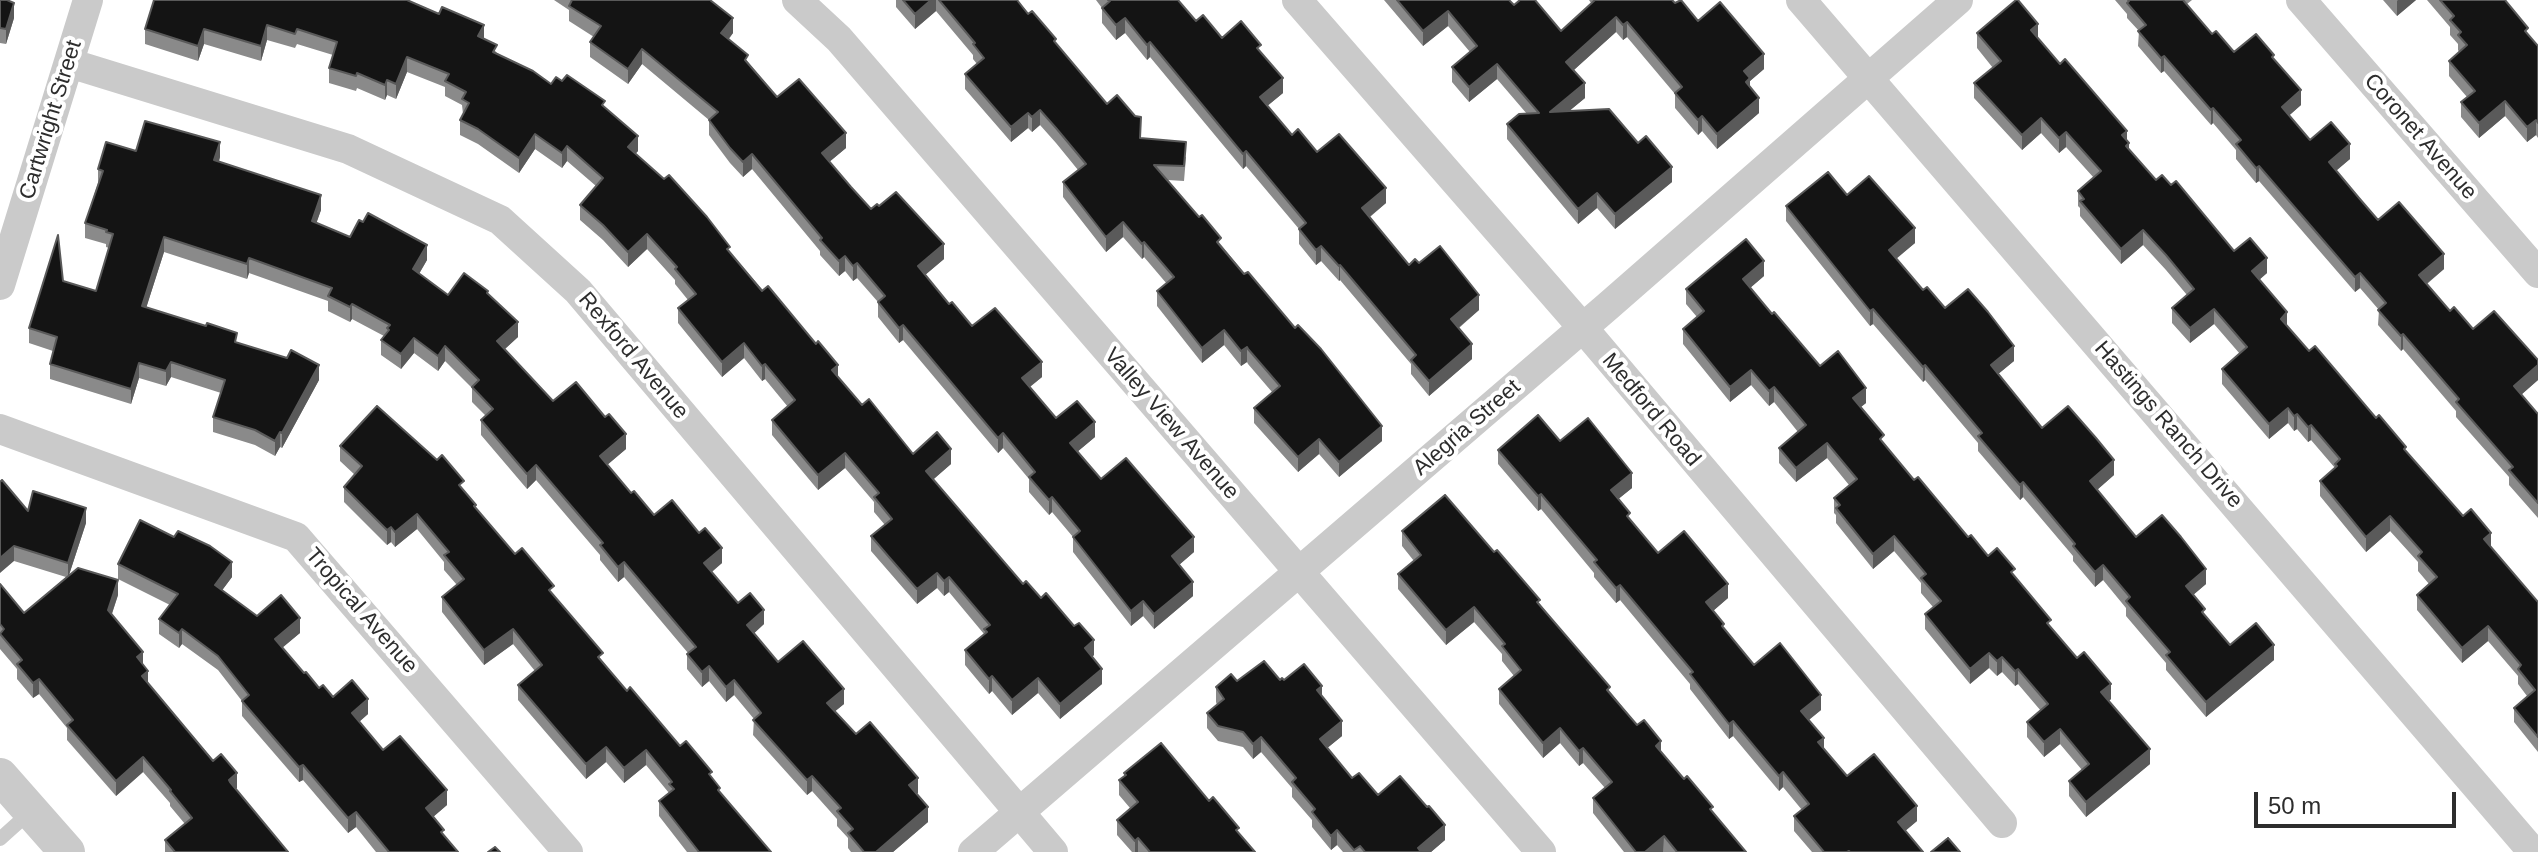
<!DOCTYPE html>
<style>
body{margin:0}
#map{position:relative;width:2538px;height:852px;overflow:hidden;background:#fff;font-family:Arial,sans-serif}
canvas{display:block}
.scale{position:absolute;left:2254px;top:792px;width:202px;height:36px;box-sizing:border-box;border:4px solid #2d2d2d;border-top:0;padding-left:10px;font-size:24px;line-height:28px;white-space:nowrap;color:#2d2d2d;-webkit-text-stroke:6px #fff;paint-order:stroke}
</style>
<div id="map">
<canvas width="2538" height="852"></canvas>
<div class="scale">50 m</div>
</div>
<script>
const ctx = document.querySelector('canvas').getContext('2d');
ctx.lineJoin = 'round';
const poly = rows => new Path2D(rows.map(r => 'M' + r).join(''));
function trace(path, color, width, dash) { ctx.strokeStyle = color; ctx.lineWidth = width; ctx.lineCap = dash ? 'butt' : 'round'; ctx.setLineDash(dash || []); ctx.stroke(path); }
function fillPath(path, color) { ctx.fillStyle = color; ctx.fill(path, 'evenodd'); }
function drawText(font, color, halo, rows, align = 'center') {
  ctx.font = font + ' Arial,sans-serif'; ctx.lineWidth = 8; ctx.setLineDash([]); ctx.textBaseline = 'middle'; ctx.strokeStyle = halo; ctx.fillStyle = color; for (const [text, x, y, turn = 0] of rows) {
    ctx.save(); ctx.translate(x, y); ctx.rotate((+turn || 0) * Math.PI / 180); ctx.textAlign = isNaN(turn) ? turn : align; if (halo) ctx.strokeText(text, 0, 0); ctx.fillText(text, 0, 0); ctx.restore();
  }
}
trace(poly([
 [0,839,30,812]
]), '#cacaca', 14);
trace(poly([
 [797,0,839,39,1541,852],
 [1297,0,1583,328,2002,823],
 [1801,0,2533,852],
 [2301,0,2538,273],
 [69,63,348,149,500,220,578,291,1053,852],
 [0,285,88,0],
 [0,429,296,537,568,852],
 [973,852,1607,307,1958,0]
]), '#cacaca', 30);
trace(poly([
 [0,776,67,852]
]), '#cacaca', 36);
fillPath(poly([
 [0,0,11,2,14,18,6,44,0,43],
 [154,0,484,39,497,53,551,84,605,108,638,151,635,154,730,252,862,405,913,454,951,464,933,479,1023,584,1041,598,1094,655,1092,657,1102,684,1060,719,1038,693,1012,715,992,691,989,694,965,665,965,650,984,634,949,592,944,596,937,588,917,604,871,551,871,536,885,525,874,512,874,502,845,468,818,490,772,435,772,420,788,407,765,379,762,381,744,358,722,377,678,323,678,308,688,300,675,284,675,280,647,249,628,267,603,240,580,220,580,205,596,186,567,161,562,168,535,149,519,173,478,144,460,135,460,120,463,114,462,105,445,96,445,87,407,72,396,99,387,95,385,100,357,88,356,91,329,83,329,68,333,55,297,44,295,48,267,40,261,61,204,44,198,61,145,44,145,29],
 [554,0,710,0,733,33,729,39,777,97,846,148,829,162,851,187,871,209,944,259,925,275,949,304,972,326,1042,377,1030,387,1056,418,1095,437,1078,451,1101,479,1194,552,1179,565,1193,596,1154,629,1143,616,1131,626,1073,552,1073,537,1052,512,1049,515,1029,492,1029,479,1003,448,998,453,903,340,899,343,878,317,878,302,857,278,853,281,845,271,839,276,820,255,820,251,752,169,743,177,730,163,709,135,709,120,642,64,628,84,590,57,590,42,594,37,569,21,569,10],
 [896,0,1017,0,1056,44,1107,104,1141,139,1186,157,1184,181,1168,180,1382,441,1339,477,1319,454,1298,472,1254,423,1254,408,1272,392,1248,364,1247,362,1241,366,1224,345,1202,363,1157,306,1157,291,1167,284,1144,257,1142,259,1123,237,1106,252,1063,197,1063,182,1078,170,1056,143,1040,125,1032,132,1028,128,1011,142,965,89,965,74,977,64,973,59,973,55,936,11,915,29,896,7],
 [1096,0,1178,0,1196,21,1222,38,1261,52,1283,93,1267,106,1292,135,1317,152,1386,203,1370,217,1409,265,1419,263,1479,310,1459,328,1472,359,1429,396,1411,374,1411,364,1340,280,1339,281,1321,261,1316,265,1299,244,1299,229,1246,166,1243,169,1150,57,1147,60,1125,33,1116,40,1102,23,1102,8],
 [1384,0,1509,0,1514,5,1561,31,1591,3,1589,0,1672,0,1698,21,1764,69,1750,81,1750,88,1759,113,1717,149,1702,131,1698,135,1675,108,1675,94,1627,37,1623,40,1616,32,1574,70,1585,98,1569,111,1672,182,1615,229,1597,208,1578,224,1507,139,1507,124,1527,114,1497,79,1469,102,1452,82,1452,67,1470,52,1448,26,1423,46],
 [2115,0,2192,0,2187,4,2212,34,2234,52,2274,59,2301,105,2289,115,2310,140,2350,159,2336,170,2378,220,2444,269,2427,284,2450,311,2473,329,2538,360,2538,380,2521,395,2538,414,2538,518,2509,485,2509,477,2456,417,2456,411,2403,349,2401,351,2378,325,2379,310,2360,288,2355,292,2259,181,2256,183,2236,159,2236,150,2213,123,2211,125,2164,71,2161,73,2138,46,2139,31,2127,18,2127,14],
 [2383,0,2416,0,2397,16],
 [2427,0,2505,0,2528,34,2538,46,2538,138,2536,135,2527,142,2505,116,2479,138,2461,117,2461,102,2467,97,2449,76,2449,61,2459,52,2458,50,2458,44,2450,35,2450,27],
 [1977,33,2038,38,2127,141,2129,149,2156,180,2234,251,2267,273,2259,280,2287,327,2309,351,2376,418,2538,602,2538,752,2514,722,2514,708,2527,696,2518,684,2518,676,2488,641,2462,663,2417,610,2417,595,2429,584,2418,571,2418,562,2390,531,2366,552,2320,496,2320,481,2335,468,2311,440,2308,442,2297,429,2294,431,2288,423,2269,439,2222,384,2222,369,2240,354,2214,324,2190,343,2172,323,2172,308,2187,295,2166,270,2143,245,2121,264,2080,216,2080,208,2078,206,2078,191,2094,178,2066,147,2059,153,2041,133,2022,150,1974,98,1974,83,1993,68,1977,48],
 [136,151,220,157,219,162,321,210,316,223,350,237,427,260,419,274,448,295,488,294,518,337,504,350,553,401,626,449,607,465,631,493,654,515,722,563,712,572,738,603,764,624,754,633,778,662,844,704,835,711,856,734,918,793,917,793,928,822,893,852,851,852,848,848,848,838,837,826,837,819,812,791,807,795,753,735,754,719,734,695,726,702,709,681,702,687,687,669,687,654,688,653,624,577,618,582,600,560,600,555,536,480,527,489,481,435,481,420,486,416,472,402,472,388,445,361,438,371,414,353,401,369,381,355,381,340,384,336,352,319,350,322,328,311,328,301,249,273,247,279,164,252,146,308,237,342,319,380,282,448,280,447,275,456,255,445,213,432,213,417,221,393,171,377,166,386,139,378,131,404,50,379,50,364,53,351,29,343,29,328,63,281,96,291,109,248,106,247,106,244,85,238,85,223,98,183,98,169],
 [1847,195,1915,243,1896,258,1923,290,2014,361,1998,374,2042,428,2114,475,2097,490,2136,537,2206,584,2193,595,2205,615,2230,645,2274,660,2206,717,2166,670,2166,663,2126,616,2126,608,2103,580,2095,587,2073,561,2073,556,2023,497,2020,500,1978,451,1978,443,1925,380,1923,382,1873,324,1870,326,1786,221,1786,206],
 [1764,276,1750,288,1772,314,1820,366,1866,403,1861,407,1884,445,1914,480,1968,537,1988,556,2015,577,2051,627,2111,699,2109,701,2150,764,2086,817,2069,796,2069,781,2082,770,2060,744,2044,757,2027,737,2027,722,2041,711,2018,684,2015,686,2002,672,1997,676,1989,668,1970,684,1925,629,1925,614,1933,607,1921,593,1921,583,1894,551,1873,569,1836,523,1836,515,1834,513,1834,498,1849,485,1827,458,1796,482,1779,463,1779,448,1798,432,1774,402,1769,406,1751,385,1730,402,1683,344,1683,329,1697,317,1686,304,1686,289],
 [1560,441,1632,488,1618,499,1630,521,1658,553,1728,598,1713,611,1724,629,1754,665,1821,710,1809,720,1824,749,1847,776,1917,821,1905,831,1923,852,1812,852,1794,831,1794,816,1802,810,1783,787,1779,791,1733,736,1729,739,1690,689,1690,684,1620,600,1616,603,1594,577,1594,573,1541,509,1538,511,1498,464,1498,450],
 [340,446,464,491,476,508,515,554,554,596,603,662,627,691,680,746,712,777,720,793,771,852,687,852,659,816,659,801,669,793,646,765,624,783,606,762,586,779,518,700,518,685,535,671,513,644,484,665,442,612,442,597,457,585,444,570,444,562,417,529,395,547,391,542,387,545,344,502,344,487,355,475,340,461],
 [2,480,28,511,86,523,69,575,118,595,112,614,143,665,148,683,237,788,235,789,288,852,165,852,165,840,185,824,170,806,170,803,143,772,116,796,67,740,67,728,39,694,33,698,17,679,17,669,0,649,0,584,24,613,66,577,14,561],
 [1402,531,1494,552,1540,604,1637,725,1746,852,1624,852,1593,813,1593,798,1605,788,1583,763,1579,766,1560,743,1543,758,1499,704,1499,689,1514,676,1502,661,1502,654,1474,622,1446,645,1398,589,1398,574,1414,561,1402,546],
 [174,537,232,577,222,590,257,616,300,633,282,647,304,673,319,688,333,697,368,714,359,722,383,750,447,805,433,817,444,835,458,852,376,852,356,827,348,833,303,780,299,782,242,716,242,701,218,670,182,644,179,648,159,634,159,619,170,605,118,579,118,564],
 [1280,680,1322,697,1342,736,1327,748,1352,778,1445,840,1431,852,1343,852,1337,845,1331,850,1312,827,1312,820,1292,797,1292,788,1261,752,1253,759,1243,747,1218,741,1207,728,1207,713,1217,705,1216,702,1216,687,1237,681],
 [1124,773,1209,801,1255,852,1132,852,1117,835,1117,820,1130,808,1119,795,1119,780,1124,776]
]), '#8a8a8a');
fillPath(poly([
 [931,0,936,0,936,11,915,29,915,14],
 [2398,0,2416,0,2397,16,2397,1],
 [14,3,14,18,6,44,6,29],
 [1448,11,1448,26,1423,46,1423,31],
 [1616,17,1616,32,1566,77,1566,62],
 [733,18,733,33,721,48,721,33],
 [1125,18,1125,33,1116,40,1116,25],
 [1627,22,1627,37,1623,40,1623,25],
 [2038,24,2038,39,2031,30],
 [267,25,267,40,261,61,261,46],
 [484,25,484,40,478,36],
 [204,29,204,44,198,61,198,46],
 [1150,42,1150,57,1147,60,1147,45],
 [642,49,642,64,628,84,628,69],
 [1764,54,1764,69,1750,81,1750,93,1746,97,1744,71],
 [2164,56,2164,71,2161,73,2161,58],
 [407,57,407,72,396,99,396,84],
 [1497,64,1497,79,1469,102,1469,87],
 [1283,78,1283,93,1260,112,1260,97],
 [387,80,387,95,385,100,385,85],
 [1585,83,1585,98,1550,127,1550,112],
 [2301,90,2301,105,2282,122,2282,107],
 [1759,98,1759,113,1717,149,1717,134],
 [2505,101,2505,116,2479,138,2479,123],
 [2213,108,2213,123,2211,125,2211,110],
 [1040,110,1040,125,1032,132,1032,117],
 [1028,113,1028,128,1011,142,1011,127],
 [1702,116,1702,131,1698,135,1698,120],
 [2041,118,2041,133,2022,150,2022,135],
 [2536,120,2536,135,2527,142,2527,127],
 [2127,131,2127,145,2129,143,2129,158,2122,135],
 [2066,132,2066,147,2059,153,2059,138],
 [846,133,846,148,822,168,822,153],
 [535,134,535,149,519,173,519,158],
 [638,136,638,151,628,162,628,147],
 [220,142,220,157,214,175,214,160],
 [2350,144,2350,159,2329,177,2329,162],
 [567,146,567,161,562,168,562,153],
 [1246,151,1246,166,1243,169,1243,154],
 [752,154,752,169,743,177,743,162],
 [2259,166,2259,181,2256,183,2256,168],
 [1672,167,1672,182,1615,229,1615,214],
 [1386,188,1386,203,1362,223,1362,208],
 [1597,193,1597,208,1578,224,1578,209],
 [321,195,321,210,312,236,312,221],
 [1123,222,1123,237,1106,252,1106,237],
 [1915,228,1915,243,1889,265,1889,250],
 [2143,230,2143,245,2121,264,2121,249],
 [647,234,647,249,628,267,628,252],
 [164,237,164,252,142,321,142,306],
 [1144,242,1144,257,1142,259,1142,244],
 [944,244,944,259,918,281,918,266],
 [427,245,427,260,413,284,413,269],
 [1321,246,1321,261,1316,265,1316,250],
 [2444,254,2444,269,2419,290,2419,275],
 [845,256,845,271,839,276,839,261],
 [249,258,249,273,247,279,247,264],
 [2267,258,2267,273,2252,286,2252,271],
 [1764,261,1764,276,1743,294,1743,279],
 [857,263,857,278,853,281,853,266],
 [1340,265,1340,280,1339,281,1339,266],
 [2360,273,2360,288,2355,292,2355,277],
 [1479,295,1479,310,1451,334,1451,319],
 [352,304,352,319,350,322,350,307],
 [1873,309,1873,324,1870,326,1870,311],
 [2214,309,2214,324,2190,343,2190,328],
 [2287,312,2287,327,2281,319],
 [518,322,518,337,497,356,497,341],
 [903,325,903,340,899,343,899,328],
 [1224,330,1224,345,1202,363,1202,348],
 [2403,334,2403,349,2401,351,2401,336],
 [414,338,414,353,401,369,401,354],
 [744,343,744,358,722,377,722,362],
 [1472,344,1472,359,1429,396,1429,381],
 [445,346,445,361,438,371,438,356],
 [2014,346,2014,361,1991,380,1991,365],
 [1247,347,1247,362,1241,366,1241,351],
 [171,362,171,377,166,386,166,371],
 [1042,362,1042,377,1022,393,1022,378],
 [139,363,139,378,131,404,131,389],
 [765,364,765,379,762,381,762,366],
 [319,365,319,380,282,448,282,433],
 [838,365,838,380,832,370],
 [1925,365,1925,380,1923,382,1923,367],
 [2538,365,2538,380,2514,401,2514,386],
 [1751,370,1751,385,1730,402,1730,387],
 [1774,387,1774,402,1769,406,1769,391],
 [1866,388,1866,403,1853,413,1853,398],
 [2288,408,2288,423,2269,439,2269,424],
 [2297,414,2297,429,2294,431,2294,416],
 [1095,422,1095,437,1070,458,1070,443],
 [2311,425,2311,440,2308,442,2308,427],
 [1382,426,1382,441,1339,477,1339,462],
 [280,432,280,447,275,456,275,441],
 [1003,433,1003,448,998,453,998,438],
 [626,434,626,449,600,471,600,456],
 [1319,439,1319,454,1298,472,1298,457],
 [1827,443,1827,458,1796,482,1796,468],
 [951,449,951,464,926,486,926,471],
 [845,453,845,468,818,490,818,475],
 [2114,460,2114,475,2090,496,2090,481],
 [536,465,536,480,527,489,527,474],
 [1632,473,1632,488,1611,505,1611,490],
 [2023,482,2023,497,2020,500,2020,485],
 [1541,494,1541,509,1538,511,1538,496],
 [1052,497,1052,512,1049,515,1049,500],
 [86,508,86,523,68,578,68,563],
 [417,514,417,529,395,547,395,532],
 [2390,516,2390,531,2366,552,2366,537],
 [391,527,391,542,387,545,387,530],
 [2491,533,2491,548,2484,539],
 [1894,536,1894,551,1873,569,1873,554],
 [1194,537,1194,552,1172,571,1172,556],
 [14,546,14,561,0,573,0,558],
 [722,548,722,563,704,578,704,563],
 [232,562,232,577,215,600,215,585],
 [624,562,624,577,618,582,618,567],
 [2103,565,2103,580,2095,587,2095,572],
 [2206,569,2206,584,2186,601,2186,586],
 [937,573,937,588,917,604,917,589],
 [949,577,949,592,944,596,944,581],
 [118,580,118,595,108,625,108,610],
 [1193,582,1193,596,1154,629,1154,614],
 [1728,584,1728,598,1706,617,1706,602],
 [1620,585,1620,600,1616,603,1616,588],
 [1143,601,1143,616,1131,626,1131,611],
 [1474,607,1474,622,1446,645,1446,630],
 [764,610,764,624,747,640,747,625],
 [300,618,300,633,275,654,275,639],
 [2488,626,2488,641,2462,663,2462,648],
 [182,629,182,644,179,648,179,633],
 [513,629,513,644,484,665,484,650],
 [1094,640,1094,655,1085,663,1085,648],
 [2274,645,2274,660,2206,717,2206,702],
 [143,652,143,667,137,657],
 [1989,653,1989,668,1970,684,1970,669],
 [2002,657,2002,672,1997,676,1997,661],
 [709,666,709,681,702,687,702,672],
 [1102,669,1102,684,1060,719,1060,704],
 [2018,669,2018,684,2015,686,2015,671],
 [148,671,148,686,142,676],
 [992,676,992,691,989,694,989,679],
 [1038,678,1038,693,1012,715,1012,700],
 [39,679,39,694,33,698,33,683],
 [734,680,734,695,726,702,726,687],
 [2111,684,2111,699,2101,707,2101,692],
 [1322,686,1322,701,1317,690],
 [844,689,844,704,827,718,827,703],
 [1821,695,1821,710,1801,726,1801,711],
 [368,699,368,714,352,728,352,713],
 [1342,721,1342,736,1320,754,1320,739],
 [1733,721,1733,736,1729,739,1729,724],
 [1560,728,1560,743,1543,758,1543,743],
 [2060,729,2060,744,2044,757,2044,742],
 [1261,737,1261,752,1253,759,1253,744],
 [1824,738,1824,753,1818,742],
 [1661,741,1661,756,1656,746],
 [606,747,606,762,586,779,586,764],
 [1583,748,1583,763,1579,766,1579,751],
 [2150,749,2150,764,2086,817,2086,802],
 [646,750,646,765,624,783,624,768],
 [143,757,143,772,116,796,116,781],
 [303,765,303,780,299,782,299,767],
 [1783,772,1783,787,1779,791,1779,776],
 [237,773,237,788,229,794,229,780],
 [812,776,812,791,807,795,807,780],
 [918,778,918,793,909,800,909,785],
 [447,790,447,805,426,823,426,808],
 [1917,806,1917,821,1898,837,1898,822],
 [928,807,928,822,893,852,876,852],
 [356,812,356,827,348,833,348,818],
 [1445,825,1445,840,1431,852,1418,852,1418,848],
 [1337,830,1337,845,1331,850,1331,836],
 [1664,836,1663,852,1645,852],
 [1138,838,1138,852,1135,852,1135,841]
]), '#5a5a5a');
const building = poly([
 [0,0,7,0,14,3,6,29,0,28,0,0],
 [154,0,407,0,439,14,442,7,484,25,478,36,497,45,493,52,533,71,551,84,556,77,562,81,567,75,605,101,602,105,638,136,628,147,664,179,669,175,707,217,730,247,727,249,762,291,768,286,816,344,818,341,838,365,832,370,862,405,869,399,913,454,937,432,951,449,926,471,1023,584,1026,581,1041,598,1046,593,1074,626,1079,623,1094,640,1085,648,1102,669,1060,704,1038,678,1012,700,992,676,989,679,965,650,987,632,984,629,990,625,949,577,944,581,937,573,917,589,889,557,871,536,892,519,874,497,879,493,845,453,818,475,772,420,795,400,765,364,762,366,744,343,722,362,678,308,696,294,675,269,677,267,647,234,628,252,603,225,580,205,603,178,567,146,562,153,535,134,519,158,478,129,460,120,469,103,462,99,466,92,445,81,449,74,407,57,396,84,387,80,385,85,357,73,356,76,329,68,337,42,297,29,295,34,267,25,261,46,204,29,198,46,145,29,154,0],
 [572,0,710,0,733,18,721,33,748,55,745,60,777,97,799,79,846,133,822,153,851,187,871,209,877,204,879,206,896,192,944,244,918,266,949,304,952,302,972,326,995,308,1042,362,1022,378,1056,418,1077,401,1095,422,1070,443,1101,479,1126,458,1194,537,1172,556,1193,582,1154,614,1143,601,1131,611,1073,537,1080,531,1052,497,1049,500,1029,477,1035,472,1003,433,998,438,903,325,899,328,878,302,885,296,857,263,853,266,845,256,839,261,820,240,822,238,752,154,743,162,730,148,709,120,718,112,642,49,628,69,590,42,601,26,569,6,572,0],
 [903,0,931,0,915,14,903,0],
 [939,0,1017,0,1028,14,1032,11,1056,39,1054,41,1107,104,1117,95,1135,116,1141,117,1140,138,1186,142,1184,166,1154,165,1199,217,1202,215,1221,238,1217,242,1244,274,1248,272,1295,328,1298,325,1321,349,1382,426,1339,462,1319,439,1298,457,1254,408,1280,386,1248,349,1247,347,1241,351,1224,330,1202,348,1157,291,1174,277,1144,242,1142,244,1123,222,1106,237,1063,182,1086,164,1056,128,1040,110,1032,117,1028,113,1011,127,965,74,984,58,973,44,975,43,939,0],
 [1108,0,1178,0,1196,21,1203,15,1222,38,1241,21,1261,45,1257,48,1283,78,1260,97,1292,135,1298,129,1317,152,1339,134,1386,188,1362,208,1409,265,1415,259,1419,263,1440,246,1479,295,1451,319,1472,344,1429,381,1411,360,1416,355,1340,265,1339,266,1321,246,1316,250,1299,229,1306,223,1246,151,1243,154,1150,42,1147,45,1125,18,1116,25,1102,8,1110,1,1108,0],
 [1397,0,1509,0,1514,5,1520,0,1535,0,1561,31,1595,0,1672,0,1675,3,1681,0,1698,21,1720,2,1764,54,1744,71,1750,78,1746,82,1759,98,1717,134,1702,116,1698,120,1675,93,1682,87,1627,22,1623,25,1616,17,1566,62,1585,83,1550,112,1609,109,1638,143,1646,136,1672,167,1615,214,1597,193,1578,209,1507,124,1519,114,1539,113,1497,64,1469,87,1452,67,1477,46,1448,11,1423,31,1397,0],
 [2016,0,2018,0,2038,24,2031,30,2060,64,2065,59,2127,131,2122,135,2129,143,2126,146,2156,180,2162,175,2171,185,2176,181,2234,251,2250,238,2267,258,2252,271,2287,312,2281,319,2309,351,2315,346,2376,418,2379,415,2406,447,2404,449,2463,516,2471,509,2491,533,2484,539,2538,602,2538,737,2514,708,2535,690,2518,669,2521,665,2488,626,2462,648,2417,595,2437,577,2418,556,2422,552,2390,516,2366,537,2320,481,2337,466,2335,464,2340,459,2311,425,2308,427,2297,414,2294,416,2288,408,2269,424,2222,369,2247,347,2214,309,2190,328,2172,308,2194,289,2166,255,2143,230,2121,249,2080,201,2084,199,2078,191,2101,171,2066,132,2059,138,2041,118,2022,135,1974,83,2001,61,1977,33,2016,0],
 [2128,0,2183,0,2212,34,2216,31,2234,52,2256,34,2274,55,2272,57,2301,90,2282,107,2310,140,2331,122,2350,144,2329,162,2359,198,2378,220,2399,202,2444,254,2419,275,2450,311,2454,307,2473,329,2494,311,2538,360,2538,365,2514,386,2538,414,2538,503,2509,470,2513,467,2456,402,2459,399,2403,334,2401,336,2378,310,2386,303,2360,273,2355,277,2259,166,2256,168,2236,144,2241,140,2213,108,2211,110,2164,56,2161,58,2138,31,2146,25,2127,3,2129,1,2128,0],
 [2440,0,2505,0,2528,28,2525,31,2538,46,2538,123,2536,120,2527,127,2505,101,2479,123,2461,102,2475,91,2449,61,2467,45,2458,35,2461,32,2450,20,2454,16,2440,0],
 [145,121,220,142,214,160,321,195,312,221,350,237,359,220,363,222,368,213,427,245,413,269,448,295,464,273,488,291,487,293,518,322,497,341,553,401,576,382,605,417,609,414,626,434,600,456,631,493,634,491,654,515,672,500,699,533,705,528,722,548,704,563,738,603,750,593,764,610,747,625,778,662,803,641,844,689,827,703,856,734,870,722,918,778,909,785,928,807,876,852,864,852,848,833,853,829,837,811,841,808,812,776,807,780,753,720,761,713,734,680,726,687,709,666,702,672,687,654,696,647,624,562,618,567,600,545,603,543,536,465,527,474,481,420,493,409,472,387,479,380,445,346,438,356,414,338,401,354,381,340,389,330,387,328,390,325,352,304,350,307,328,296,332,288,249,258,247,264,164,237,142,306,206,326,207,323,237,333,235,342,287,358,291,350,319,365,282,433,280,432,275,441,255,430,213,417,225,380,171,362,166,371,139,363,131,389,50,364,57,337,29,328,58,235,63,281,96,291,113,234,106,232,107,230,85,223,103,171,98,169,106,142,136,151,145,121],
 [1828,172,1847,195,1869,176,1915,228,1889,250,1923,290,1927,287,1945,308,1968,289,1988,312,2014,346,1991,365,2042,428,2068,406,2096,438,2114,460,2090,481,2136,537,2162,515,2181,537,2206,569,2186,586,2205,609,2202,612,2230,645,2256,623,2274,645,2206,702,2166,655,2170,652,2126,601,2130,597,2103,565,2095,572,2073,546,2075,544,2023,482,2020,485,1978,436,1982,433,1925,365,1923,367,1873,309,1870,311,1786,206,1828,172],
 [1746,239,1764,261,1743,279,1772,314,1774,312,1820,366,1838,351,1866,388,1853,398,1884,435,1880,439,1914,480,1918,477,1968,537,1971,535,1988,556,1997,548,2015,569,2011,572,2051,620,2047,623,2077,658,2084,652,2111,684,2101,692,2150,749,2086,802,2069,781,2089,764,2060,729,2044,742,2027,722,2048,704,2018,669,2015,671,2002,657,1997,661,1989,653,1970,669,1925,614,1941,601,1921,578,1926,574,1894,536,1873,554,1836,508,1840,505,1834,498,1857,479,1827,443,1796,468,1779,448,1806,425,1774,387,1769,391,1751,370,1730,387,1683,329,1704,311,1686,289,1746,239],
 [377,406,437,460,442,455,464,481,459,485,476,505,474,506,515,554,522,548,554,586,549,590,603,653,598,657,627,691,630,687,680,746,686,741,712,772,709,774,720,788,718,790,771,852,699,852,659,801,674,789,669,784,672,782,646,750,624,768,606,747,586,764,518,685,542,665,513,629,484,650,442,597,464,579,444,555,449,552,417,514,395,532,391,527,387,530,344,487,362,466,340,446,377,406],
 [1538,415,1560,441,1588,418,1632,473,1611,490,1630,513,1627,516,1658,553,1684,531,1728,584,1706,602,1724,624,1722,626,1754,665,1780,643,1821,695,1801,711,1824,738,1818,742,1847,776,1874,754,1917,806,1898,822,1923,852,1850,852,1849,851,1847,852,1824,852,1794,816,1809,804,1783,772,1779,776,1733,721,1729,724,1690,674,1693,672,1620,585,1616,588,1594,562,1597,560,1541,494,1538,496,1498,450,1538,415],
 [2,480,28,511,33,491,86,508,68,563,14,546,0,558,0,482,2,480],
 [1445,495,1494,552,1497,550,1540,600,1537,602,1610,687,1607,690,1637,725,1644,720,1661,741,1656,746,1684,779,1687,776,1713,807,1710,809,1746,852,1677,852,1664,836,1645,852,1636,852,1593,798,1612,782,1583,748,1579,751,1560,728,1543,743,1499,689,1521,670,1502,646,1505,644,1474,607,1446,630,1398,574,1421,555,1402,531,1445,495],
 [140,520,174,537,178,531,210,546,232,562,215,585,257,616,281,595,300,618,275,639,304,673,306,672,319,688,323,685,333,697,352,680,368,699,352,713,383,750,400,736,447,790,426,808,444,830,441,832,458,852,389,852,356,812,348,818,303,765,299,767,242,701,249,695,218,656,182,629,179,633,159,619,178,594,118,564,140,520],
 [78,568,118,580,108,610,143,652,137,657,148,671,142,676,213,761,221,754,237,773,229,780,230,782,288,852,175,852,165,840,192,818,170,791,171,790,143,757,116,781,67,725,73,720,39,679,33,683,17,664,22,660,0,634,4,629,0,624,0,584,24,613,78,568],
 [1264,661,1280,680,1282,678,1284,680,1304,664,1322,686,1317,690,1342,721,1320,739,1352,778,1359,773,1378,795,1400,776,1427,807,1429,806,1445,825,1418,848,1421,852,1365,852,1360,846,1354,850,1337,830,1331,836,1312,812,1315,809,1292,782,1296,778,1261,737,1253,744,1243,732,1218,726,1207,713,1224,699,1216,687,1231,674,1237,681,1264,661],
 [1161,743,1209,801,1213,797,1239,828,1236,830,1255,852,1150,852,1138,838,1135,841,1117,820,1138,802,1119,780,1126,775,1124,773,1161,743],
 [1948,838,1960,852,1931,852,1948,838],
 [495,847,500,852,488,852,495,847]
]);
fillPath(building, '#141414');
trace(building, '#5a5a5a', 2);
drawText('22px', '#2d2d2d', '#fff', [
 ["Cartwright Street",51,120,-73],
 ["Coronet Avenue",2420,137,49],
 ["Rexford Avenue",633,356,50],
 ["Medford Road",1651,410,50],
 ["Valley View Avenue",1171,424,49],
 ["Hastings Ranch Drive",2168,425,49],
 ["Alegria Street",1467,428,-41],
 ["Tropical Avenue",361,611,49]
]);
</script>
